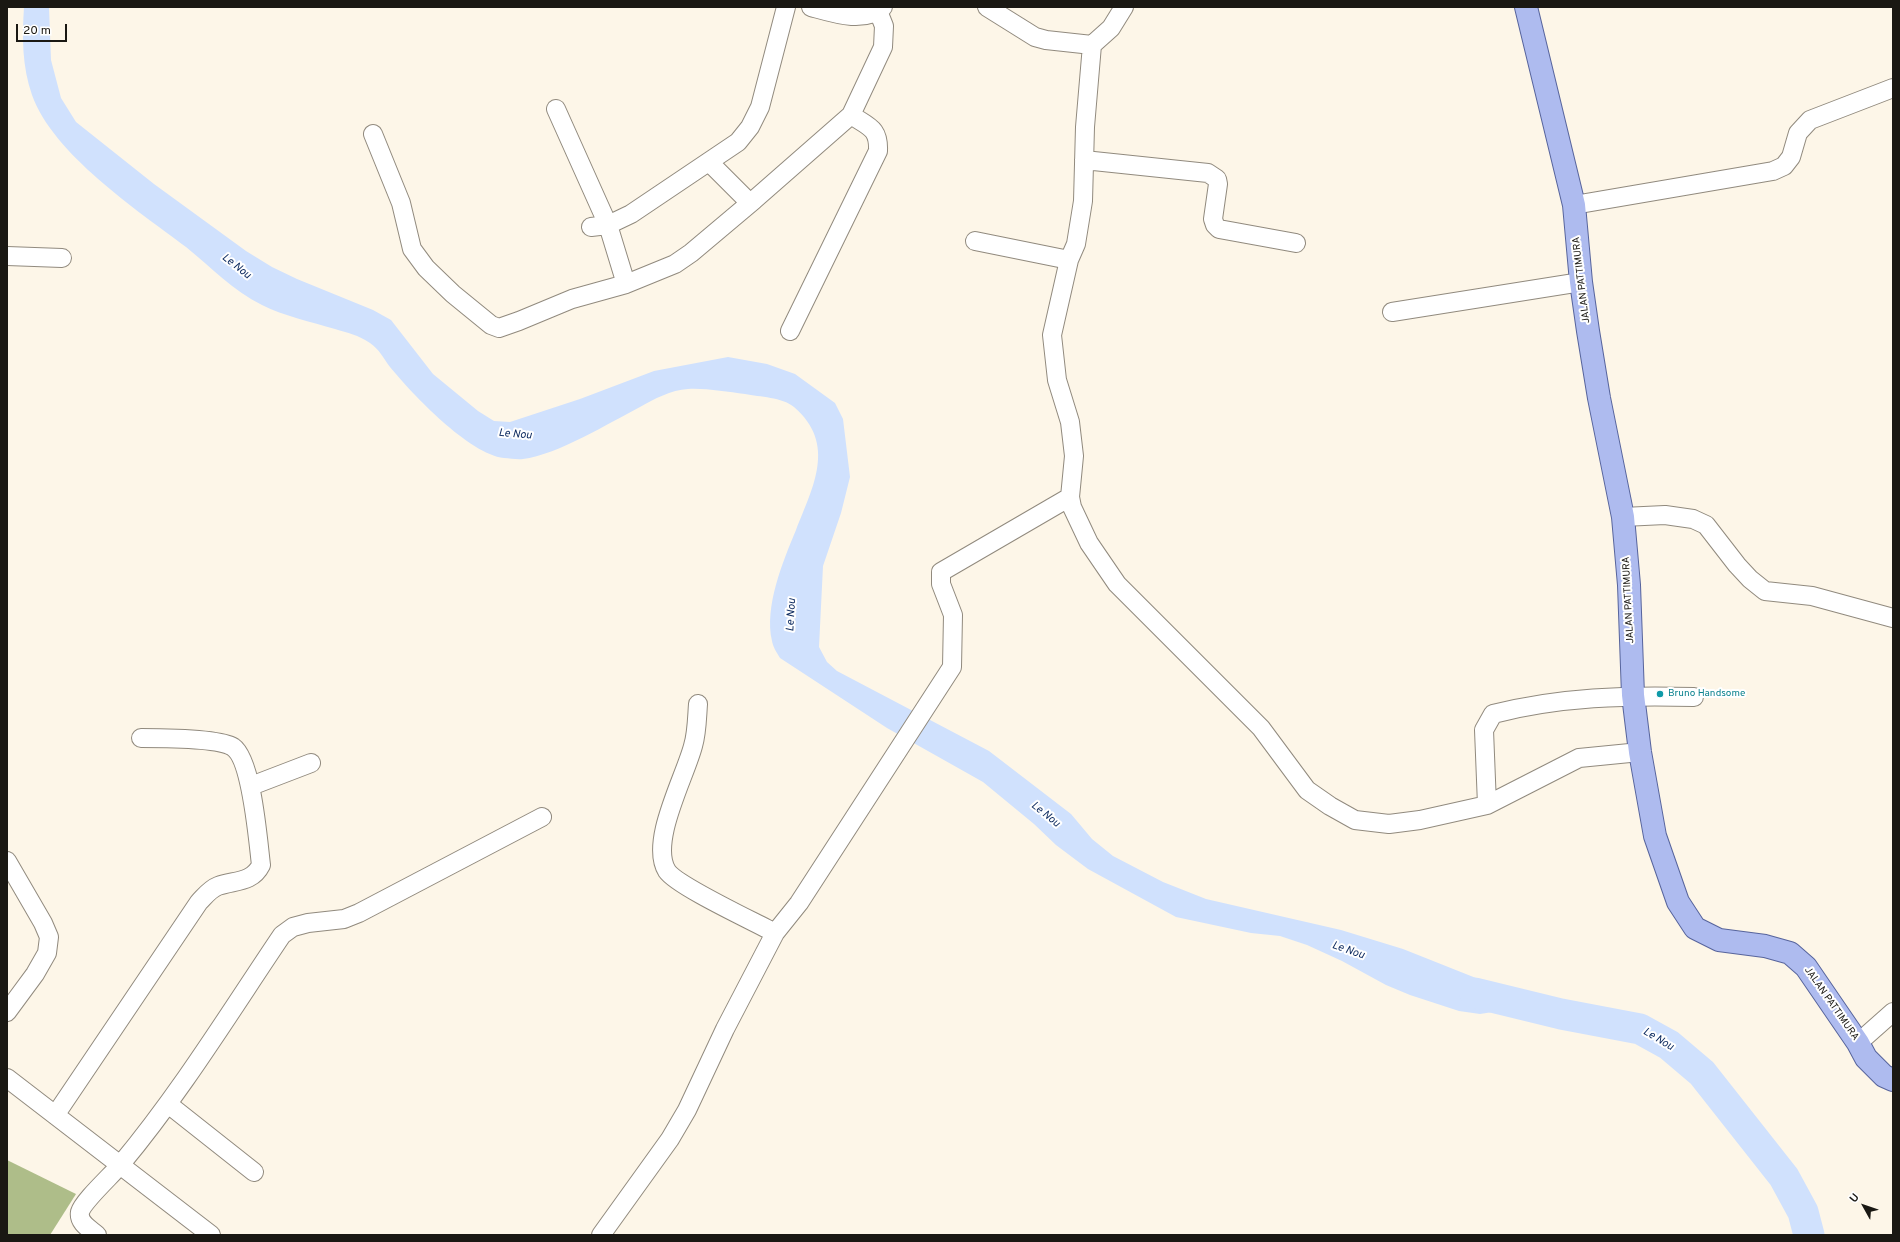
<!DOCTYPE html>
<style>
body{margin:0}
#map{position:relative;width:1900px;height:1242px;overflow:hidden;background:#fdf6e8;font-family:Overpass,sans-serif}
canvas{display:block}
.frame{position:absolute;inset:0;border:8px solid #1a1813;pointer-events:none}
.north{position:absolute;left:1844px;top:1186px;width:40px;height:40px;-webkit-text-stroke:3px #fff;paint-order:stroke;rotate:310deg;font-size:11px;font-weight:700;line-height:16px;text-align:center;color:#1a1813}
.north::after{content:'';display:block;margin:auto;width:14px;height:18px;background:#1a1813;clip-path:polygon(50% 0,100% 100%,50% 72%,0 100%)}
.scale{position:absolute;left:16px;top:24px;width:51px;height:18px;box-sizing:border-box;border:2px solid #1a1813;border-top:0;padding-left:5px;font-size:12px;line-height:14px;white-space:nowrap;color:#1a1813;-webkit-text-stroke:3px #fff;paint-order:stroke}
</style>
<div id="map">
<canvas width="1900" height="1242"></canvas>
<div class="frame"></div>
<div class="north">U</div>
<div class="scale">20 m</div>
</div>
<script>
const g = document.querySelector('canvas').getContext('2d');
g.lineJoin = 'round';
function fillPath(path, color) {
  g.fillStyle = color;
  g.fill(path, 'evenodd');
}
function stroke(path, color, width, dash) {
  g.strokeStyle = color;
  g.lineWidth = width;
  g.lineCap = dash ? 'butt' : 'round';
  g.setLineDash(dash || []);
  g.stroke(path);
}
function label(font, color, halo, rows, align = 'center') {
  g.font = font + ' Overpass,sans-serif';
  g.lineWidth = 4;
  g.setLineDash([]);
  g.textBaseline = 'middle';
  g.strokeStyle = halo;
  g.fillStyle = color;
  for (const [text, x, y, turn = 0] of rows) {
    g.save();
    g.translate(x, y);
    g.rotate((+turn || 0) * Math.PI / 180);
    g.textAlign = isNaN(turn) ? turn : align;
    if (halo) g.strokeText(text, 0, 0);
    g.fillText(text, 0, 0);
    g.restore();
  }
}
fillPath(new Path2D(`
 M7,1160L76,1194L50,1235H7Z`), '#aebd89');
fillPath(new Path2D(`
 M24,7H49L51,60L61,98L76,122L154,184L246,251L272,267L297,279L373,310L391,320L433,374L478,411L494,421L510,422L580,399L654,371L728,357L767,364L795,374L835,403L843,419L850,477L841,513L823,566L819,647L827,662L837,671L989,751L1071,814L1092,839L1113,856L1163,882L1206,899L1341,930L1403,949L1491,984L1508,994L1516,1003L1499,1011L1480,1014L1459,1011L1410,995L1386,985L1342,961L1307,945L1280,936L1251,933L1176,917L1088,869L1056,845L1034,824L983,782L887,728L780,658C777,653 773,647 772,641C764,607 783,561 796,530C813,487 837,444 794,407C782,397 760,397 745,394C727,392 706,388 688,389C671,390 654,399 640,407C609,423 557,455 523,459C517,460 510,458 504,458C469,454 413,395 390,367C384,359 379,349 370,343C358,335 348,333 335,329C311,322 284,316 262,305C233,291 211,267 186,247C137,210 53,154 32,95C22,66 22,38 24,7Z`), '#d0e1fd');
stroke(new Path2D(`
 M1475,993L1561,1014L1640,1029L1669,1045L1702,1073L1784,1177L1803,1212L1809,1235`), '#d0e1fd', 31);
const minor = new Path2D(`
 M811,7C833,13 864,24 883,7
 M987,7L1035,37L1046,40L1092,45
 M1124,7L1111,28L1092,45L1085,127L1083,201L1076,244L1069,260L1052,335L1057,380L1070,422L1074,456L1070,497L1072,507L1089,543L1117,584L1261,728L1307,790L1330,806L1355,820L1389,824L1420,820L1487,805L1579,758L1640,752
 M556,109L608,225L626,284
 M373,134L401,203L412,249L426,268L453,294L491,325L499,328L519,321L572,299L626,284L675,264L691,253L754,200
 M1084,160L1208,173L1217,179L1218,184L1213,219L1215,225L1219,229L1296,243
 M709,162L747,200H754L851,115
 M1574,205L1773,171L1784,166L1791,157L1798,133L1810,120L1893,88
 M591,227L608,225L631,214L738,142L750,127L760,107L786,7
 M975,241L1069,260
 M7,256L62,258
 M1392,312L1581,282
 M790,331L878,151C879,128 869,127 851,115L883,47L884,26L878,11
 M1623,517L1665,515L1693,519L1706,525L1737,565L1750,579L1765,591L1812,596L1893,618
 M698,704C697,717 697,733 693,746C685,777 649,842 667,871C677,886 755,922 775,933
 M251,786L311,763
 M1487,805L1484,730L1493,714C1559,697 1627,695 1694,697
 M7,861L43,923L49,937L47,953L35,974L7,1012
 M1858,1043L1893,1012
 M7,1078L211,1235
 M168,1104L254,1172
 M56,1114L199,902C205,896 210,889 218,886C235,880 252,883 261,865C258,841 252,760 233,747C219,738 159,738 141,738
 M97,1235C90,1229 78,1223 80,1212C83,1201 113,1174 121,1164C181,1092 230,1012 282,935L293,927L308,923L344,919L359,913L542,817
 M601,1235L670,1139L687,1110L725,1029L775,933L799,903L952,667L953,615L941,584V572L1070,497`);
const major = new Path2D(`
 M1526,7L1574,205L1581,282L1588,331L1599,398L1623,517L1629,585L1633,695L1640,752L1655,836L1678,902L1695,928L1719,940L1765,946L1790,953L1806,967L1858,1043L1866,1058L1884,1076L1893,1080`);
stroke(minor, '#918a7e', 20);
stroke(major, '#57649c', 24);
stroke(minor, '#fff', 18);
stroke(major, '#aebbef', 22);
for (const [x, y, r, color] of [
 [1660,694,4,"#0f9aa8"]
]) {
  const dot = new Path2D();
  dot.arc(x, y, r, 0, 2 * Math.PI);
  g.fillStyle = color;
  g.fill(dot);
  stroke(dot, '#fff', 1.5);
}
label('10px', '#1a1813', '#fff', [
 ["JALAN PATTIMURA",1582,280,-97],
 ["JALAN PATTIMURA",1629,600,-93],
 ["JALAN PATTIMURA",1831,1004,55]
]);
label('10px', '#0d838f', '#fff', [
 ["Bruno Handsome",1668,694]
], 'left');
label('italic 11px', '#08265c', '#fff', [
 ["Le Nou",236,267,38],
 ["Le Nou",515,435,5],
 ["Le Nou",792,615,-87],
 ["Le Nou",1045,815,39],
 ["Le Nou",1348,951,19],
 ["Le Nou",1658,1040,31]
]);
</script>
